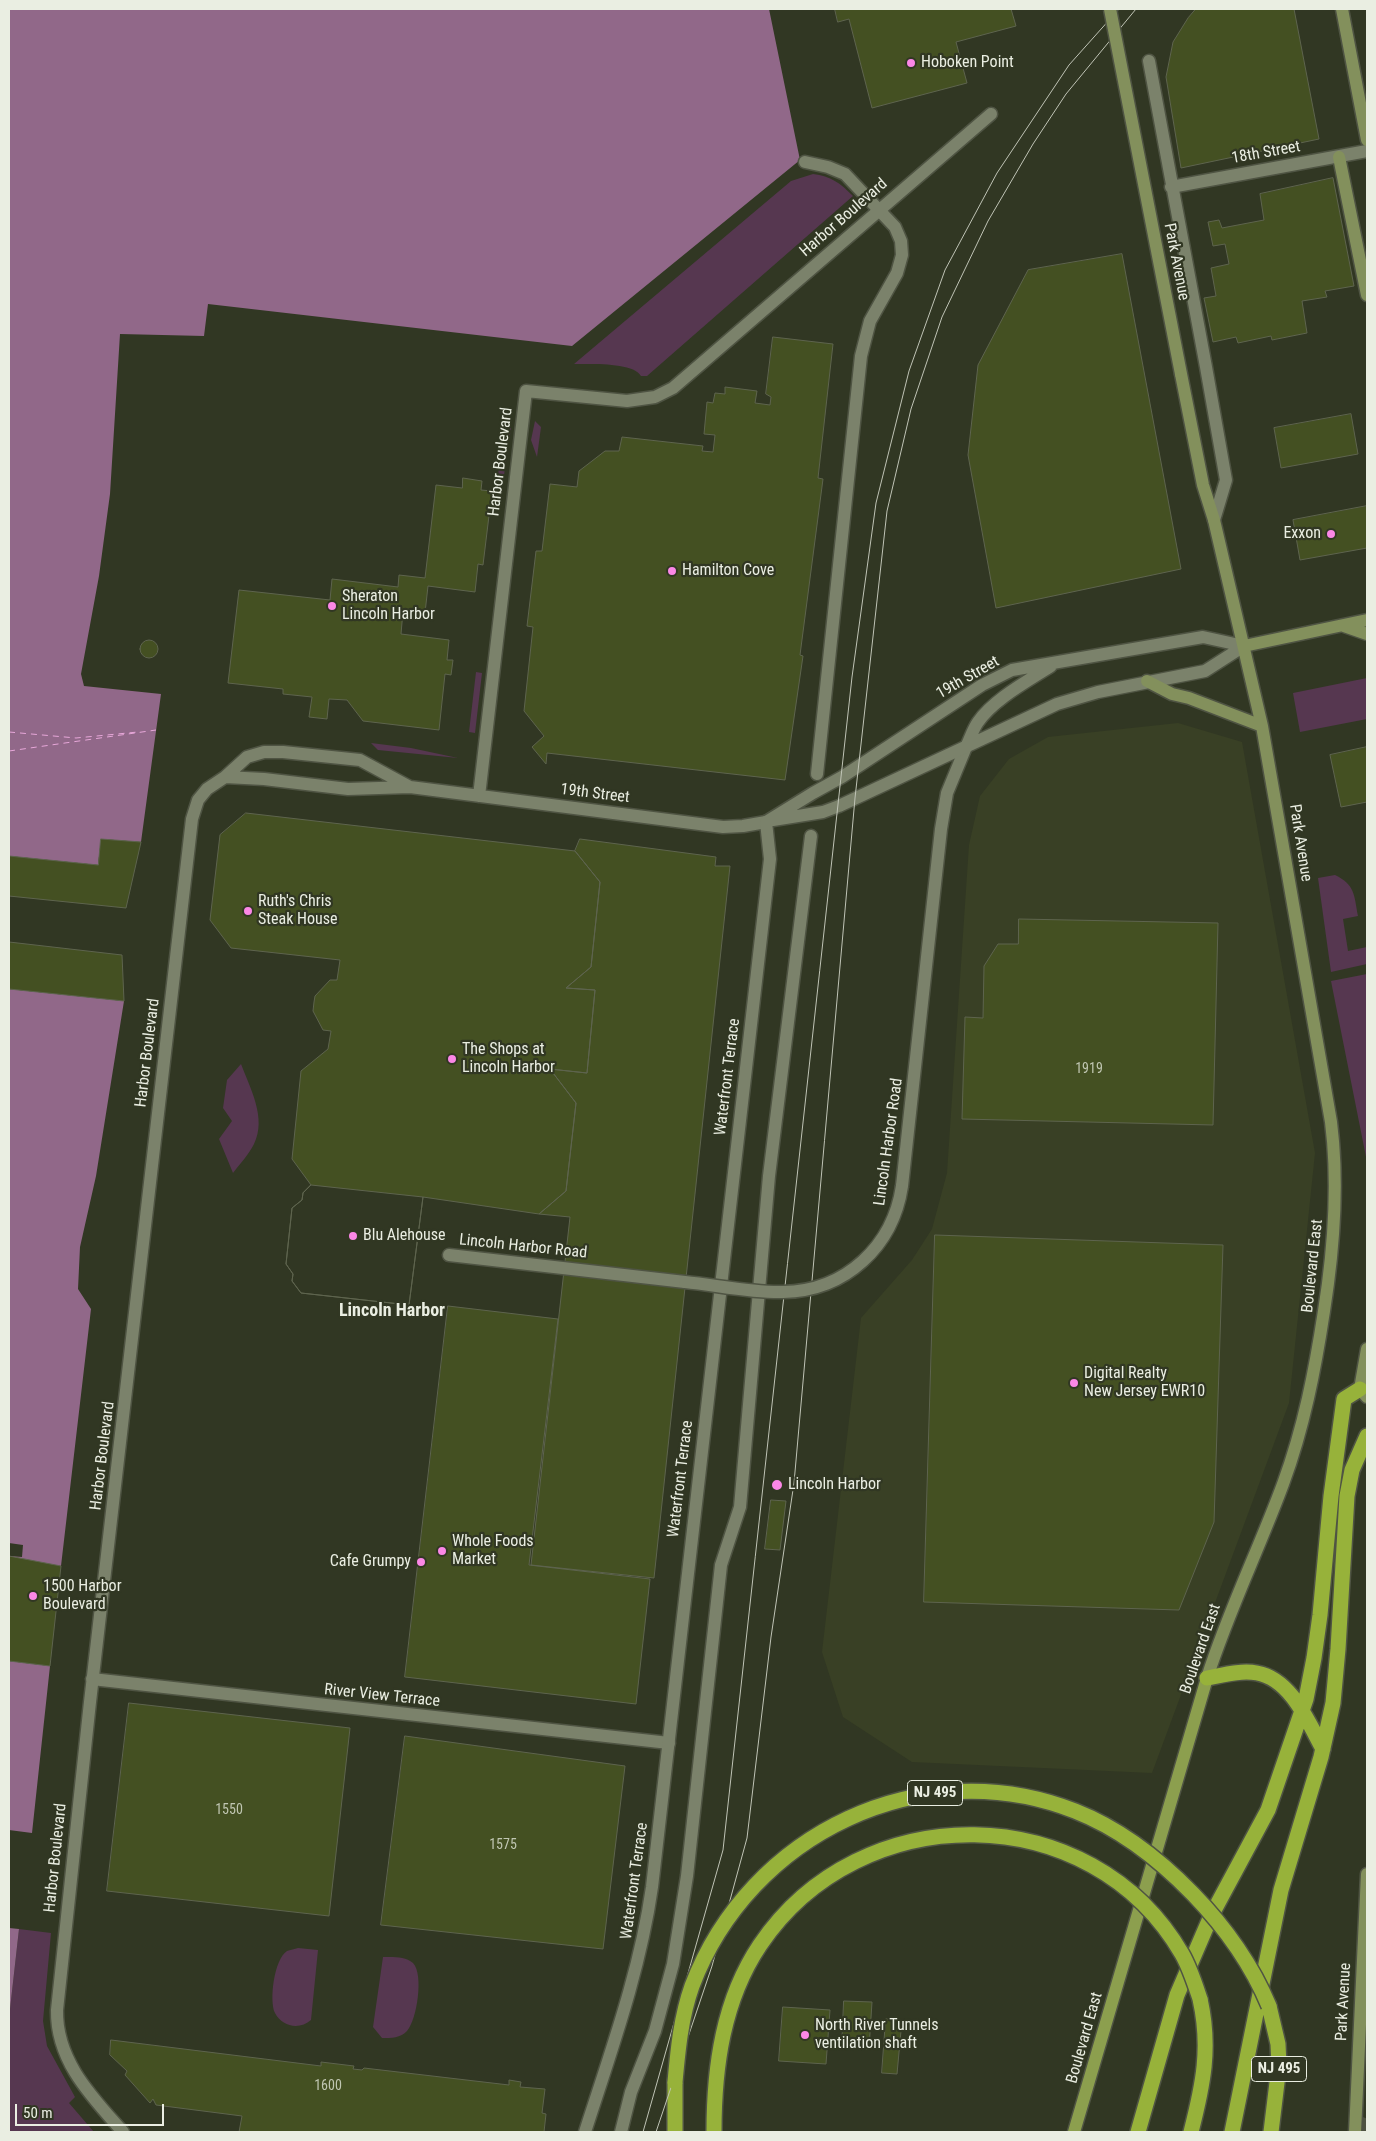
<!DOCTYPE html>
<style>
body{margin:0}
#map{position:relative;width:1376px;height:2141px;overflow:hidden;background:#313723;font-family:"Roboto Condensed",sans-serif}
canvas{display:block}
.frame{position:absolute;inset:0;border:10px solid #eaeee2;pointer-events:none}
.scale{position:absolute;left:15px;top:2104px;width:149px;height:22px;box-sizing:border-box;border:2px solid #eaeee2;border-top:0;padding-left:6px;font-size:15px;line-height:18px;white-space:nowrap;color:#eaeee2;-webkit-text-stroke:4px #313723;paint-order:stroke}
</style>
<div id="map">
<canvas width="1376" height="2141"></canvas>
<div class="frame"></div>
<div class="scale">50 m</div>
</div>
<script>
const g = document.querySelector('canvas').getContext('2d');
g.lineJoin = 'round';
function fillPath(path, color) {
  g.fillStyle = color;
  g.fill(path, 'evenodd');
}
function stroke(path, color, width, dash) {
  g.strokeStyle = color;
  g.lineWidth = width;
  g.lineCap = dash ? 'butt' : 'round';
  g.setLineDash(dash || []);
  g.stroke(path);
}
function label(font, color, halo, rows, align = 'center') {
  g.font = font + ' "Roboto Condensed",sans-serif';
  g.lineWidth = 4.5;
  g.setLineDash([]);
  g.textBaseline = 'middle';
  g.strokeStyle = halo;
  g.fillStyle = color;
  for (const [text, x, y, turn = 0] of rows) {
    g.save();
    g.translate(x, y);
    g.rotate((+turn || 0) * Math.PI / 180);
    g.textAlign = isNaN(turn) ? turn : align;
    if (halo) g.strokeText(text, 0, 0);
    g.fillText(text, 0, 0);
    g.restore();
  }
}
fillPath(new Path2D(`
 M1178,723L1242,742L1315,1153L1289,1403L1152,1773L912,1762L843,1717L822,1652L861,1318L912,1260L932,1229L947,1173L969,845L980,796L1009,759L1048,737Z`), '#394025');
fillPath(new Path2D(`
 M813,174C831,176 840,183 853,196L647,376H641C634,362 589,364 574,364L791,181Z
 M535,421L541,427L537,457L531,440Z
 M504,427L511,428L504,475H498Z
 M476,672L482,673L475,733L469,732Z
 M1367,678V719L1300,732L1293,693Z
 M371,743L411,748L458,758L378,750Z
 M1335,875C1355,885 1354,894 1358,916L1343,919L1348,951L1367,947V964L1331,972L1318,878Z
 M1367,974V1162L1331,981Z
 M241,1064C250,1088 267,1118 254,1144C249,1154 240,1164 233,1173L219,1139L232,1121L223,1108L227,1080Z
 M19,1929L51,1933L43,2021L47,2046L75,2097L69,2103L94,2132H9V2018Z
 M298,1948L318,1950L311,2020C300,2030 282,2027 275,2013C269,2001 274,1959 287,1951C290,1950 295,1949 298,1948Z
 M383,1957C393,1957 405,1956 413,1963C424,1974 417,2020 407,2031C401,2038 391,2038 382,2038L373,2027Z`), '#563750');
fillPath(new Path2D(`
 M9,9H769L800,160L572,346L208,304L204,336L120,334L110,494L99,576L81,674L84,686L161,694L141,842L101,839L98,865L9,856Z
 M9,989L124,1001L96,1176L80,1247L78,1289L91,1309L61,1566L9,1560Z
 M9,1661L50,1666L32,1833L9,1830Z
 M9,1928L19,1929L9,2018Z`), '#916889');
fillPath(new Path2D(`
 M9,1543L23,1545L22,1557L9,1556Z`), '#313723');
stroke(new Path2D(`
 M9,732L76,738L138,732
 M9,751L156,730`), '#e7a7d9', 1, [6, 5]);
const building = new Path2D(`
 M835,9H1011L1016,26L956,42L967,83L872,108L849,19L838,22Z
 M1196,9H1294L1319,139L1181,168L1166,77L1173,42L1188,18Z
 M1333,178L1354,286L1325,291L1327,297L1302,301L1307,333L1272,340L1271,336L1238,343L1236,337L1213,342L1204,298L1216,296L1211,268L1229,264L1225,244L1213,246L1208,222L1219,220L1222,228L1264,220L1260,194Z
 M1122,254L1181,569L996,608L968,455L978,365L1028,270Z
 M773,337L833,344L818,478L823,479L800,655L803,656L785,780L547,753L546,764L532,747L544,736L524,711L533,627L527,626L536,551H542L550,484L577,487L579,471L605,451H619L622,437L703,446L702,451L713,452L715,435L704,434L707,402L713,403L715,393L725,394V387L757,391L755,403L770,405L771,397L766,394Z
 M1351,414L1358,454L1281,468L1274,428Z
 M463,478L482,481L481,490L492,491L483,565L478,564L475,592L428,586L425,613L403,611L401,634L449,640L447,660H453L451,675L445,674L439,730L363,721L347,700L329,699L327,719L309,717L312,697L283,694V689L228,683L239,590L330,600L332,579L398,587L399,575L425,578L436,485L462,488Z
 M1367,506V548L1300,560L1293,520Z
 M140 649a9 9 0 1 1 18 0a9 9 0 1 1-18 0Z
 M1367,747V802L1341,807L1330,755Z
 M246,813L575,851L600,882L591,967L566,988L595,990L587,1073L550,1069L576,1103L566,1191L539,1214L423,1197L409,1305L301,1293L292,1281L293,1274L286,1264L292,1208L302,1200L303,1193L311,1185L292,1159L301,1071L328,1049L331,1031L323,1030L313,1011L314,1002L315,996L330,980H337L340,960L231,948L210,920L220,835Z
 M101,839L141,842L126,908L9,896V856L98,865Z
 M580,839L716,857L715,866H730L654,1578L531,1565L570,1217L539,1214L566,1191L576,1103L550,1069L587,1073L595,990L566,988L591,967L600,882L575,851Z
 M1019,919L1218,923L1213,1125L962,1119L965,1017L983,1018L984,966L998,944H1018Z
 M9,942L122,955L124,1001L9,989Z
 M311,1185L423,1197L409,1305L301,1293L292,1281L293,1274L286,1264L292,1208L302,1200L303,1193Z
 M935,1235L1223,1245L1214,1522L1179,1610L924,1602Z
 M448,1306L558,1319L529,1565L650,1579L636,1704L405,1677Z
 M771,1500L786,1501L780,1550L765,1549Z
 M9,1556L61,1566L50,1666L9,1661Z
 M129,1703L350,1728L329,1916L107,1891Z
 M405,1736L625,1766L603,1949L381,1925Z
 M844,2001L872,2002L869,2049L842,2048Z
 M783,2007L830,2010L826,2064L779,2061Z
 M886,2019L902,2020L897,2074L882,2073Z
 M111,2040L321,2066V2062L354,2066L353,2069L362,2070L364,2068L509,2085V2080L521,2082L520,2087L545,2089L542,2113L546,2114L544,2132H239L242,2116L156,2105L153,2099L150,2103L125,2075L127,2071L110,2055Z`);
fillPath(building, '#445022');
stroke(building, '#5e644e', 1);
stroke(new Path2D(`
 M1360,2132L1367,2115`), '#4d5240', 15, [15, 8]);
const pedestrian = new Path2D(`
 M805,162L828,167L845,174L895,227L901,241L902,255L897,273L870,321L861,356L817,774
 M621,2132L631,2092L655,2031L673,1964L687,1876L721,1565L740,1507L769,1176L811,836`);
const minor = new Path2D(`
 M1149,61L1206,367L1226,480L1214,520
 M1171,187L1367,151
 M225,777L264,779L348,789L410,787L723,827L743,826L766,822
 M479,796L526,391L627,401L655,397L673,388L991,114
 M902,1186L941,829L947,793L966,747
 M449,1255L685,1282
 M92,1679L669,1743
 M123,2132C92,2097 56,2061 57,2010L90,1702L192,819L198,800L207,789L225,777L247,757L264,752H283L360,760L410,787`);
const tertiary = new Path2D(`
 M966,747C970,739 973,729 978,722C994,699 1028,681 1051,666
 M773,820L823,812L839,806L1057,704L1098,692L1205,671L1244,646
 M766,822L813,793L842,777L982,685L1012,670L1203,637L1244,646
 M585,2132C611,2051 640,1971 652,1887L770,859L766,822`);
const secondary = new Path2D(`
 M1342,9L1367,140
 M1339,157L1367,295
 M1181,374L1203,485L1214,520L1262,726L1331,1122C1339,1185 1334,1248 1324,1311C1315,1370 1304,1427 1283,1484C1259,1549 1228,1612 1207,1678
 M1344,626L1367,634
 M1244,646L1367,620
 M1147,681L1172,694L1189,698L1262,726
 M1367,1349L1360,1389L1367,1397
 M1355,2132L1367,1874`);
const primary = new Path2D(`
 M1074,2132L1207,1678`);
const motorway = new Path2D(`
 M1207,1678C1223,1675 1241,1670 1257,1673C1291,1679 1308,1722 1323,1749
 M1269,2006L1278,2044L1279,2066L1271,2132
 M675,2132V2082
 M1138,2132L1177,1995L1211,1916L1268,1810L1306,1699L1314,1658L1320,1615L1331,1496L1344,1399L1360,1389
 M1191,2132C1203,2085 1211,2048 1200,1999
 M1232,2132L1281,1890L1321,1757L1333,1703L1338,1649L1347,1496L1352,1470L1367,1436`);
stroke(pedestrian, '#4f5443', 15);
stroke(minor, '#4f5443', 15);
stroke(tertiary, '#4f5443', 15);
stroke(secondary, '#4f5443', 15);
stroke(primary, '#4f5443', 15);
stroke(motorway, '#4f5443', 18);
stroke(pedestrian, '#7b826b', 12);
stroke(minor, '#7b826b', 12);
stroke(tertiary, '#7b826b', 12);
stroke(secondary, '#83905c', 12);
stroke(primary, '#8c9f4e', 12);
stroke(motorway, '#97b23a', 15);
stroke(new Path2D(`
 M643,2132L723,1850L852,677L876,503L909,371L945,270L997,173L1069,65L1119,9
 M656,2132L712,1966L747,1838L771,1637L794,1483L855,798L887,511L911,409L942,317L988,221L1033,144L1066,94L1136,9`), '#c0c4b6', 1);
const minorBridge = new Path2D(`
 M685,1282C716,1285 752,1293 783,1292C846,1291 893,1246 902,1186`);
const secondaryBridge = new Path2D(`
 M1110,9L1181,374`);
const motorwayBridge = new Path2D(`
 M675,2082C678,2049 681,2017 692,1986C750,1833 922,1751 1075,1811C1121,1829 1159,1859 1193,1894C1225,1927 1251,1963 1269,2006
 M714,2132C714,2067 723,2000 760,1945C860,1796 1091,1797 1182,1954C1190,1968 1195,1984 1200,1999`);
stroke(minorBridge, '#4f5443', 15, []);
stroke(secondaryBridge, '#4f5443', 15, []);
stroke(motorwayBridge, '#4f5443', 18, []);
stroke(minorBridge, '#7b826b', 12);
stroke(secondaryBridge, '#83905c', 12);
stroke(motorwayBridge, '#97b23a', 15);
for (const [x, y, r, color] of [
 [911,63,5,"#fb87e6"],
 [1331,534,5,"#fb87e6"],
 [672,571,5,"#fb87e6"],
 [332,606,5,"#fb87e6"],
 [248,911,5,"#fb87e6"],
 [452,1059,5,"#fb87e6"],
 [353,1236,5,"#fb87e6"],
 [1074,1383,5,"#fb87e6"],
 [777,1485,6,"#fb87e6"],
 [442,1551,5,"#fb87e6"],
 [421,1562,5,"#fb87e6"],
 [33,1596,5,"#fb87e6"],
 [805,2035,5,"#fb87e6"]
]) {
  const dot = new Path2D();
  dot.arc(x, y, r, 0, 2 * Math.PI);
  g.fillStyle = color;
  g.fill(dot);
  stroke(dot, '#313723', 2);
}
label('14px', '#c0c6b2', null, [
 ["1919",1089,1069],
 ["1550",229,1810],
 ["1575",503,1845],
 ["1600",328,2086]
]);
for (const [x, y, w] of [
 [935,1793,55],
 [1279,2069,55]
]) {
  const box = new Path2D();
  box.roundRect(x - w / 2, y - 12.5, w, 25, 4);
  g.fillStyle = '#313723';
  g.fill(box);
  stroke(box, '#eaeee2', 1);
}
label('bold 15px', '#eaeee2', null, [
 ["NJ 495",935,1793],
 ["NJ 495",1279,2069]
]);
label('16px', '#eaeee2', '#313723', [
 ["Hoboken Point",921,63],
 ["Exxon",1321,534,"right"],
 ["Hamilton Cove",682,571],
 ["Sheraton",342,597],
 ["Lincoln Harbor",342,615],
 ["Ruth's Chris",258,902],
 ["Steak House",258,920],
 ["The Shops at",462,1050],
 ["Lincoln Harbor",462,1068],
 ["Blu Alehouse",363,1236],
 ["Digital Realty",1084,1374],
 ["New Jersey EWR10",1084,1392],
 ["Lincoln Harbor",788,1485],
 ["Whole Foods",452,1542],
 ["Market",452,1560],
 ["Cafe Grumpy",411,1562,"right"],
 ["1500 Harbor",43,1587],
 ["Boulevard",43,1605],
 ["North River Tunnels",815,2026],
 ["ventilation shaft",815,2044]
], 'left');
label('16px', '#eaeee2', '#313723', [
 ["18th Street",1266,153,-10],
 ["Harbor Boulevard",844,218,-41],
 ["Park Avenue",1176,262,79],
 ["Harbor Boulevard",501,462,-83],
 ["19th Street",968,678,-30],
 ["19th Street",595,794,7],
 ["Park Avenue",1300,843,81],
 ["Harbor Boulevard",148,1053,-83],
 ["Waterfront Terrace",728,1077,-83],
 ["Lincoln Harbor Road",889,1142,-82],
 ["Lincoln Harbor Road",523,1247,6],
 ["Boulevard East",1313,1266,-84],
 ["Harbor Boulevard",103,1456,-83],
 ["Waterfront Terrace",681,1479,-83],
 ["Boulevard East",1201,1649,-71],
 ["River View Terrace",382,1696,6],
 ["Harbor Boulevard",56,1858,-84],
 ["Waterfront Terrace",635,1881,-82],
 ["Park Avenue",1344,2002,-87],
 ["Boulevard East",1085,2038,-74]
]);
label('bold 18px', '#eaeee2', '#313723', [
 ["Lincoln Harbor",392,1311]
]);
</script>
